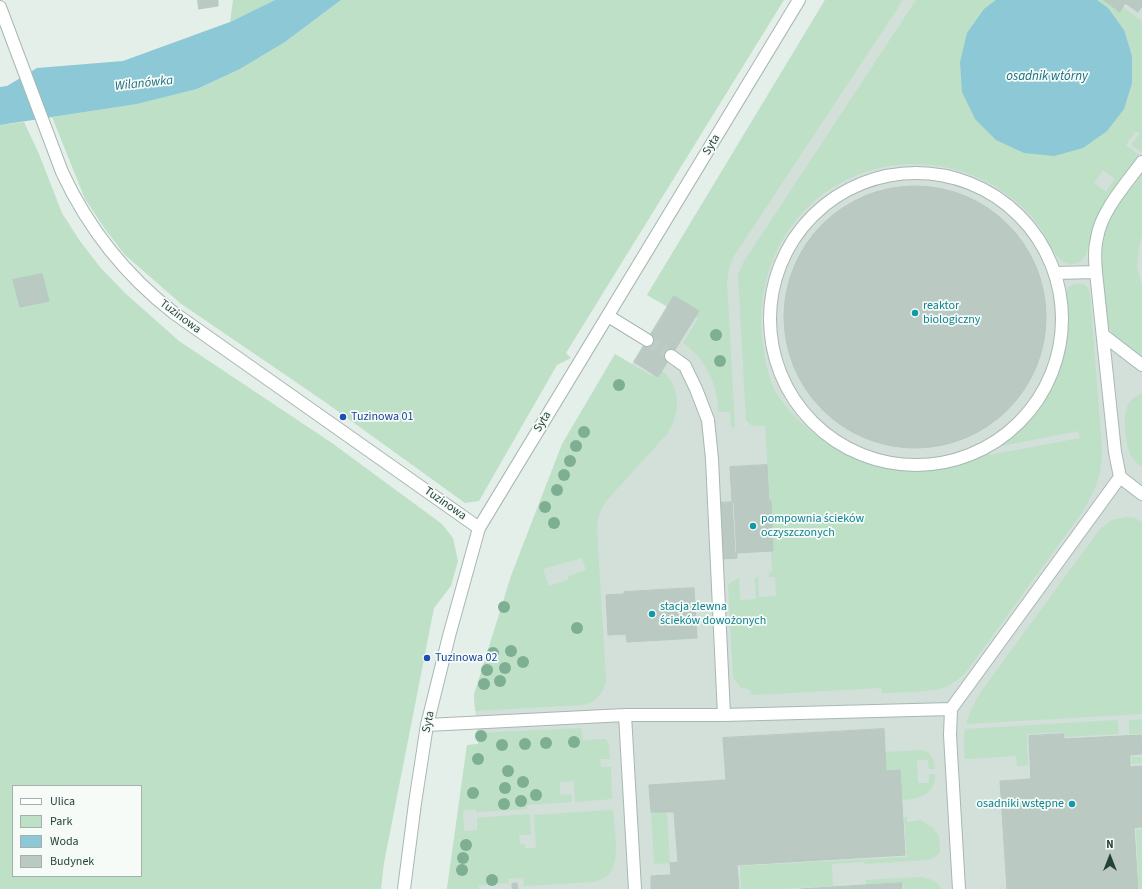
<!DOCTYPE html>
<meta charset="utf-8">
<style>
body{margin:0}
#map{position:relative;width:1142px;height:889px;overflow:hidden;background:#e5efea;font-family:"Source Sans 3",sans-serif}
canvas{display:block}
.legend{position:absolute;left:12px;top:785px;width:130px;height:92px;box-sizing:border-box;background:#f6fbf8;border:1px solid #a2b1ac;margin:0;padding:5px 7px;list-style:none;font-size:12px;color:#23423a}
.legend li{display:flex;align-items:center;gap:8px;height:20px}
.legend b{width:20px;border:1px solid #a2b1ac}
.north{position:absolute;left:1090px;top:837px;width:40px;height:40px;-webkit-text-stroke:3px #f6fbf8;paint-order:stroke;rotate:0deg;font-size:11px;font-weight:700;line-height:16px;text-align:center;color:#23423a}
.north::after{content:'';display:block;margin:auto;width:14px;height:18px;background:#23423a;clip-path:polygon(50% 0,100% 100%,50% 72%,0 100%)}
</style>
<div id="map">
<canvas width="1142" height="889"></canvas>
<ul class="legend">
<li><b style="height:5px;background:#fff"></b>Ulica</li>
<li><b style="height:11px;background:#bde0c7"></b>Park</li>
<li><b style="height:11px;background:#8cc8d5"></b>Woda</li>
<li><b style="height:11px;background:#bacac3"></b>Budynek</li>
</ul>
<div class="north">N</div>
</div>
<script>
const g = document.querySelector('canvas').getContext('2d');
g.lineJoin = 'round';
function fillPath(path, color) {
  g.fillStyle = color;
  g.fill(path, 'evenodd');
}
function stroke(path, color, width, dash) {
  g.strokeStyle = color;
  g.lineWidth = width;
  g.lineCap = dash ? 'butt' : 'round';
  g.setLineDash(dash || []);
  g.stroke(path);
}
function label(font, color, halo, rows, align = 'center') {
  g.font = font + ' "Source Sans 3",sans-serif';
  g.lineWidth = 3.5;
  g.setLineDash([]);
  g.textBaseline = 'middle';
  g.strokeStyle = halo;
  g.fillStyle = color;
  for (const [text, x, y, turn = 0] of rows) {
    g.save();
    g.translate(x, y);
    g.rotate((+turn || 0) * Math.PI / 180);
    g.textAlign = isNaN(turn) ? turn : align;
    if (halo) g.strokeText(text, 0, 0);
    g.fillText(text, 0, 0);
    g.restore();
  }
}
fillPath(new Path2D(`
 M825,0H1142V889H447L467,745L478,744L474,695L511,576L562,445L615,354L632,364L668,307L647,295Z`), '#d3dfd9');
fillPath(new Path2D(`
 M233,0H275L230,22Z
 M341,0H784L566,353L571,358L557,365L479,501L465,503L325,402L180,303L124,254L105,229L85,199L52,117L137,104L197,89L240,69L285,42Z
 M825,0H903L734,256L729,268L727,281L735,427H731L730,412H719C717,406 718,399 716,393C712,373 700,355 683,343L698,319L694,316L668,307L647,295Z
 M916,0H1104L1120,12L1123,7L1142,21V152L1131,145L1140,133L1136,131L1126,145L1139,155C1124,176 1104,197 1095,222C1091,233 1089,258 1079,262C1072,266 1064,264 1059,258C1052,251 1048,240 1043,232C1034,218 1022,205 1009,196C958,157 887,153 833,187C779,221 754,284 763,346C765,360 768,375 774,389C782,404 796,418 809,430C862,475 926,482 988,452L990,455L1080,438L1078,431L1002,446L1001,445C1037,416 1064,380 1068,332C1068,324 1069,316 1068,308C1068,302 1065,295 1067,290C1070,283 1080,282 1086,286C1088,288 1089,292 1090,294L1102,449C1102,476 1096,488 1083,511L966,672C960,678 953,684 945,687C929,693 900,692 882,693L881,688L755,695L750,694L751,691L744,687L742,689L734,679L733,675L728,586L731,582L739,578L740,600L756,599L755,578L758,577L759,597L776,596L775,577H769V572L772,571L771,551H773L765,426H752L746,420L738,275L743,263ZM1103,170L1115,179L1106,192L1094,183Z
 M24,122L39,154L62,213L80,241L100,267L125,293L179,341L332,443L442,524L453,538L458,561L451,586L434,608L384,863L381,889H0V125ZM13,786H141V876H13Z
 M1142,174V234L1139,249L1137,267L1142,286V358L1115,338L1108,326L1101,267L1102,248L1107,226L1118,205Z
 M615,354L652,376L657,367C681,382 682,412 667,434L607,500C600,509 598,516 597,528L606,681C603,694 596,702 583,705L475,711L474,695L511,576L562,444ZM582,558L586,570L568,576V580L549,586L543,569Z
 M1142,393V467C1138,464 1134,461 1131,456C1126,446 1122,415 1128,405C1131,399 1136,396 1142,393Z
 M1127,517L1135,518L1142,522V714L966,724L970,712L980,693L1100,529L1112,520Z
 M1142,719V739L1141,733L1129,734V722L1130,720Z
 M1117,720L1118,723L1119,734L1066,737L1065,732L1027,734L1028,765L1017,766L1016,756L965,759L964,744L965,729Z
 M581,728L583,740L606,739L609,745L610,759H600L601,767H611L612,799L575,802L574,781L560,782V795L571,794L572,802L527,805V809L476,812V809L463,810L464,831L477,830V818L527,814L530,815L531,835H519L520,844L525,845V848H536L534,815L611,810L613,811C614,828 621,861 609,874C605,878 600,880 595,882L524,886L523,878L508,879L509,883L479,885V889H447L467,745L478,744L477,733Z
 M922,750C932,753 934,759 935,769H929L928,760H917L918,783H929V774H935C936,794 919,799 902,800L900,770L886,771L885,752Z
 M1132,757H1142V763L1132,764Z
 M651,812H667L670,863L654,864Z
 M904,817H907V822L920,820L932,827L939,836L940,853L935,857L928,860L865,864L864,862L832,864L833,886L780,889H741L740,866L907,857Z
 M1142,829V889H1139L1136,830Z
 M920,877C930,878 937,881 942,889H904L903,882L866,884V880Z`), '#bde0c7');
fillPath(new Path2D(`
 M275,0H341L285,42L240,69L197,89L137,104L0,125V87L7,86L37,68L123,61L230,22Z
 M996,0H1097L1108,8L1124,30L1132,56V83L1124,109L1107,131L1083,148L1054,156L1024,153L996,140L975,119L962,92L960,62L967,33L984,9Z`), '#8cc8d5');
const building = new Path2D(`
 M198,0H218V6L199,9Z
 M1104,0H1142V6L1138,12L1125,3L1120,12Z
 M784 317a131 131 0 1 1 262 0a131 131 0 1 1-262 0Z
 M42,274L49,301L20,307L13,280Z
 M674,296L699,311L658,377L634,362Z
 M767,465L769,501H771L773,551L735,553L730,467Z
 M734,502L737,558L722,559L719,503Z
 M694,588L697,638L627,642L626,634L608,635L606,595L624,594V592Z
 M884,729L886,771L900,770L905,855L737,865L739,889H651V876L671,875L670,863L678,862L674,812H651L649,785L726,780L723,738Z
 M1064,734V739L1141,735L1142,754L1130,755V767L1142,766V827L1134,828L1138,889H1007L1000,781L1031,779L1029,736Z
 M517,883L518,889H512V884Z
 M902,883V889H801Z`);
fillPath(building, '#bacac3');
stroke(building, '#b7c9c2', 1);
stroke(new Path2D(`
 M647,340L671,356`), '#beccc7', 12, [12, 6]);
const minor = new Path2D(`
 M0,7L62,172C88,228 125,275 174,313L479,528
 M770 319a146 146 0 1 1 292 0a146 146 0 1 1-292 0Z
 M1055,273L1096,272
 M608,316L647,340
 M1103,335L1142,365
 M671,356L685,366L696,389L708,420L712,459L724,715
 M1120,477L1142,494
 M625,715L635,889
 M427,725L625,715H724L951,709
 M404,889L415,803L427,725L449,636L479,528L799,0
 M959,889L950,735L951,709L1120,477L1115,452L1096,272C1095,261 1094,250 1097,238C1101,211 1126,184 1142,162`);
stroke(minor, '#a7b8b2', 14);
stroke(minor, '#fff', 12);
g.fillStyle = '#7faf93';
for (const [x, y] of [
 [716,335],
 [720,361],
 [619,385],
 [584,432],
 [576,446],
 [570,461],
 [564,475],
 [557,490],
 [545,507],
 [554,523],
 [504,607],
 [577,628],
 [511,651],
 [493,653],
 [523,662],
 [505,668],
 [487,670],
 [500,681],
 [484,684],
 [481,736],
 [574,742],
 [546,743],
 [525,744],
 [502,745],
 [478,759],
 [508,771],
 [523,782],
 [505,788],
 [473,793],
 [536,795],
 [521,801],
 [504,804],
 [466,845],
 [463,858],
 [462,870],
 [492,880]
]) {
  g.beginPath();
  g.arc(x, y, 6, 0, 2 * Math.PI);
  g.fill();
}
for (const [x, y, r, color] of [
 [915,313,4,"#0f9aa8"],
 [343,417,4,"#1a4fb4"],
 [753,526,4,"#0f9aa8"],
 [652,614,4,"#0f9aa8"],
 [427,658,4,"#1a4fb4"],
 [1072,804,4,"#0f9aa8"]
]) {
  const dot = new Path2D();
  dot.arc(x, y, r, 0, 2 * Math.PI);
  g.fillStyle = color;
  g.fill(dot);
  stroke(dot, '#f6fbf8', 1.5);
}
label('12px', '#23423a', '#f6fbf8', [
 ["Syta",712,145,-59],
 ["Tuzinowa",180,317,37],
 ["Syta",543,422,-59],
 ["Tuzinowa",445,504,35],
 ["Syta",429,722,-78]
]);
label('12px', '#0d838f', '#f6fbf8', [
 ["reaktor",923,306],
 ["biologiczny",923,320],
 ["pompownia ścieków",761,519],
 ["oczyszczonych",761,533],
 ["stacja zlewna",660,607],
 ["ścieków dowożonych",660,621],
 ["osadniki wstępne",1064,804,"right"]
], 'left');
label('12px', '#164399', '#f6fbf8', [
 ["Tuzinowa 01",351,417],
 ["Tuzinowa 02",435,658]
], 'left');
label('italic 13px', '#1a6e81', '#f6fbf8', [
 ["osadnik wtórny",1047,77],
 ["Wilanówka",144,84,-6]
]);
</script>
